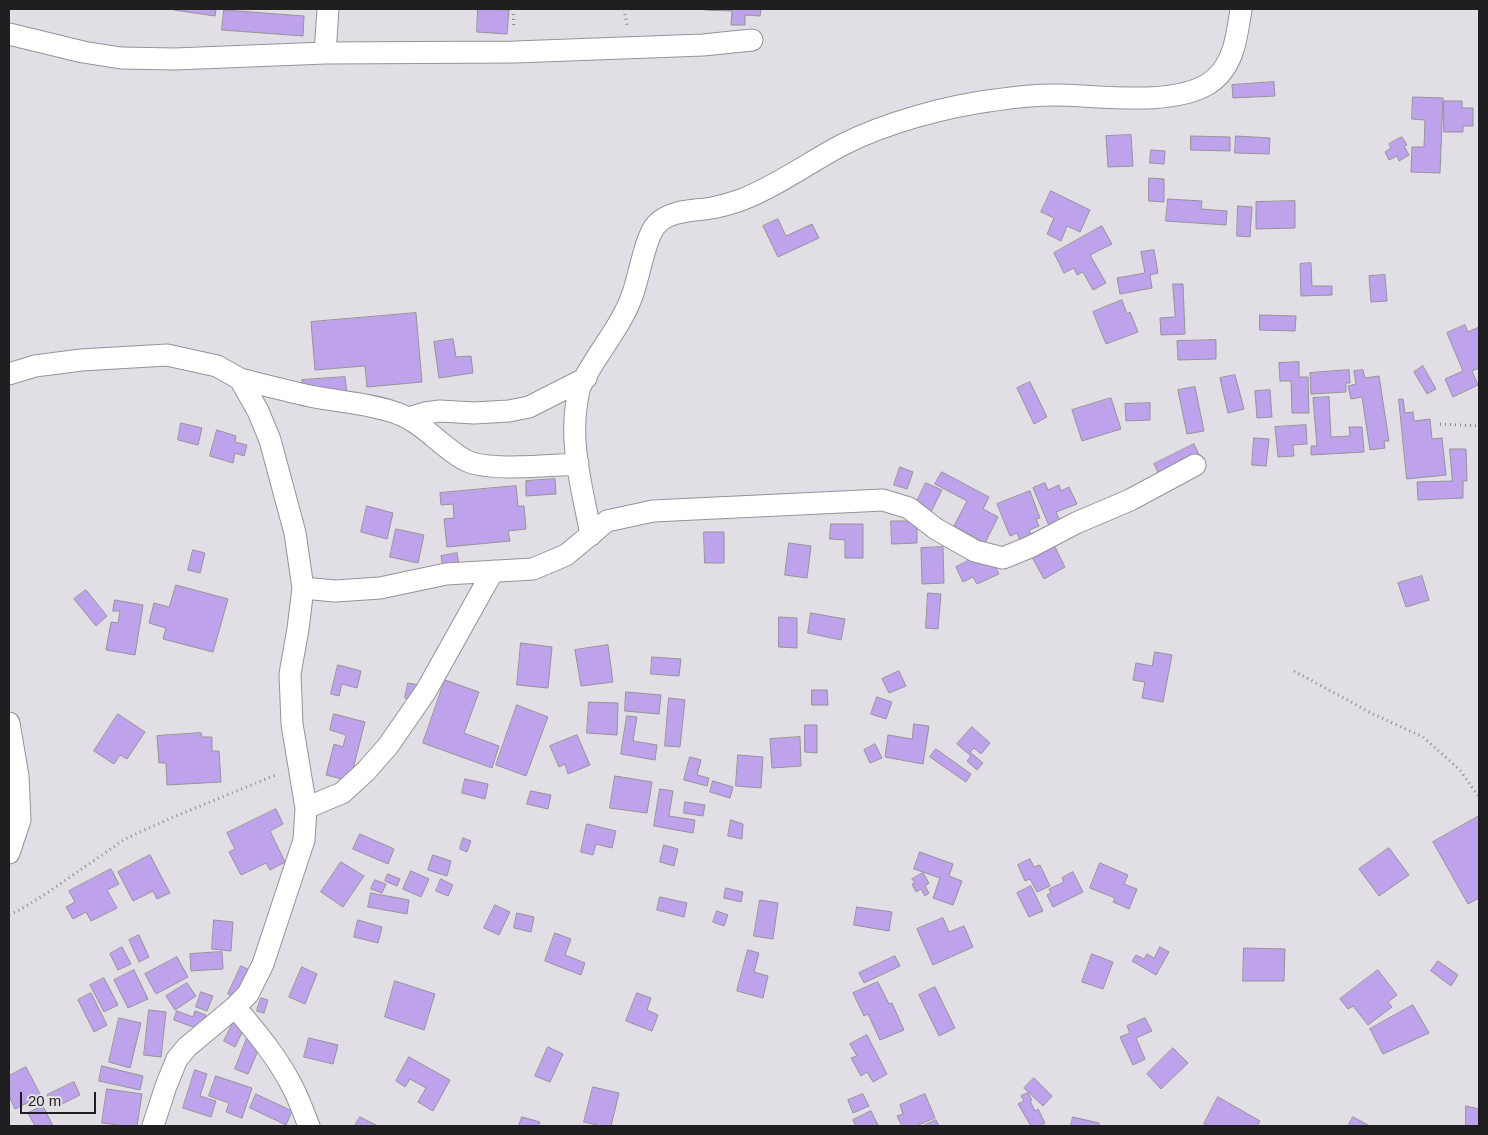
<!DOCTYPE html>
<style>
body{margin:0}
#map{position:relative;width:1488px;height:1135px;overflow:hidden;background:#e1dfe5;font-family:Helvetica,sans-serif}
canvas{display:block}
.frame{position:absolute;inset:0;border:10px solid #1f1e20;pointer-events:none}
.scale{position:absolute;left:20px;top:1092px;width:76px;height:22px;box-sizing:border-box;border:2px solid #1f1e20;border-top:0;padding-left:6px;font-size:15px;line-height:18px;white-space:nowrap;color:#1f1e20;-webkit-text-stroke:4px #e1dfe5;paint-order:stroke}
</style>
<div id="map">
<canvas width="1488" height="1135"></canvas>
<div class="frame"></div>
<div class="scale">20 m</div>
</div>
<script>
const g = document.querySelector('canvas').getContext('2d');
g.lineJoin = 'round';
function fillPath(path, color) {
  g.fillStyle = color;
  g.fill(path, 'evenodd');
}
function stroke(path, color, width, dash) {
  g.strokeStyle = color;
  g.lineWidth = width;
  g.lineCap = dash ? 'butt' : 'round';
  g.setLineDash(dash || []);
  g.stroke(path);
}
const building = new Path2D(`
 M174,9H216L215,16L174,10Z
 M478,9L509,10L507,34L477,32Z
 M705,9H761L760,16L745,15V25H731L732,11L705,10Z
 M224,10L304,16L303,36L222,30Z
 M1274,82L1275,96L1233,98L1232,85Z
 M1413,97L1443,98L1440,173L1411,172L1412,147H1424L1425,120L1412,119Z
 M1444,101H1462V108H1473V126H1463V132H1444Z
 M1131,135L1133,166L1108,167L1106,136Z
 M1191,136L1230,137V151L1191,150Z
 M1236,136L1270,138L1269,154L1235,153Z
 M1402,137L1407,145L1404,146L1409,155L1399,161L1397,156L1389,160L1385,152L1391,148L1389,144Z
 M1151,150L1165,151L1164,164L1150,163Z
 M1149,178L1164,179V202L1149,201Z
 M1051,191L1090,210L1080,232L1067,226L1061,241L1047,234L1054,218L1041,212Z
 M1168,199L1202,201L1201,209L1227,211L1226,225L1166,221Z
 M1295,201V228L1256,229V202Z
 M1238,206L1252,207L1250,237L1237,236Z
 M778,219L786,236L812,224L819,238L778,257L763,226Z
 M1102,226L1112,244L1090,255L1106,283L1093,290L1083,272L1077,275L1074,268L1064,273L1054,253Z
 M1154,250L1158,273L1150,275L1152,288L1120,294L1117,278L1145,273L1141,252Z
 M1311,263L1312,286H1332V295L1301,296L1300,264Z
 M1385,275L1387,301L1371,302L1369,276Z
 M1173,284H1183L1185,334L1161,335L1160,318L1175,317Z
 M1122,300L1127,314L1130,312L1138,332L1106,344L1093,312Z
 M416,313L422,382L367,387L365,366L315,370L311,322Z
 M1260,315L1296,316L1295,331L1260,330Z
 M1465,325L1468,332L1479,327V368L1472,371L1478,385L1453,397L1445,379L1463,371L1447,333Z
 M453,339L456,357L471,356L473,373L439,378L434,342Z
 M1216,340V359L1178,360L1177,341Z
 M1299,362V377H1308L1309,413H1292L1291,381H1280L1279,363Z
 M1423,366L1436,389L1427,394L1414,372Z
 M1349,370L1350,383H1346V392L1311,394L1310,373Z
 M1363,370L1365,378L1379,376L1389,441H1384L1385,448L1370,450L1362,397L1351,399L1348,386L1356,384L1354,371Z
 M1235,375L1244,409L1228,413L1220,378Z
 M345,377L347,394L303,396L302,380Z
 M1030,382L1047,417L1034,424L1017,388Z
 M1195,387L1204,431L1187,434L1178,390Z
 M1270,390L1272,417L1257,418L1255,391Z
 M1329,397L1331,437L1350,436L1349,427H1362L1364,452L1311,455V446H1317L1313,398Z
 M1111,398L1121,429L1082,441L1072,410Z
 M1399,399H1403L1405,413L1413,412L1414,421L1430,419L1432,439L1442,438L1446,475L1407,479Z
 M1150,403V420L1126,421L1125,404Z
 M181,423L202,428L198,445L178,440Z
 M1306,425L1307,444L1293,445L1294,456L1278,457L1275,427Z
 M217,430L236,436L235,442L247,445L244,456L235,453L233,463L210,456Z
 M1254,438L1269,439L1266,466L1252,465Z
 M1194,444L1200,457L1160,476L1154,464Z
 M1450,449H1466L1467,481H1463V498L1418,500L1417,482L1452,481Z
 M900,467L913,472L907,489L894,485Z
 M942,472L989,497L983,509L998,517L985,543L954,526L967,501L935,484Z
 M555,479L556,494L526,496V481Z
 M926,483L942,490L931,512L915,505Z
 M1045,483L1048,490L1059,485L1061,491L1069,487L1077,504L1056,512L1061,523L1050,528L1033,488Z
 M516,486L518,506H524L526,529L508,531L510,541L447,547L444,519L454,518L453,504L441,505L440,493Z
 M1030,491L1040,518L1036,519L1039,526L1029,530L1036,545L1024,550L1017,533L1010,536L997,504Z
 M367,506L393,513L387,539L361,532Z
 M891,521H917V543L892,544Z
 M831,524H863V558H845V540L830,539Z
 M396,529L424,535L418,563L390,557Z
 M704,532H724V563H705Z
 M789,543L811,546L807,578L785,575Z
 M1054,545L1065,567L1044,579L1032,557Z
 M943,547L944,583L922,584L921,548Z
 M193,550L205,553L200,573L188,570Z
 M988,551L999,574L977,584L973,577L963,582L956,567Z
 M457,553L459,565L443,567L441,556Z
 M1422,576L1429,600L1406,607L1398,583Z
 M176,585L228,599L213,652L163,639L166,628L149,623L154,603L169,607Z
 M86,590L107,616L96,626L74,599Z
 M928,593L941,594L938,629L926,628Z
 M115,600L143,605L135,655L106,650L111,622L118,623L120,611H113Z
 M811,613L845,619L841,640L808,633Z
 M779,617L797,618V648L779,647Z
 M521,643L552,647L548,688L517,685Z
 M608,645L613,682L581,686L575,650Z
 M1155,652L1172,655L1163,702L1142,698L1145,682L1133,680L1136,663L1152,666Z
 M652,657L681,659L679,676L651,674Z
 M338,665L361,671L357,688L342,684L339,696L331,694Z
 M899,671L906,686L889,693L882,679Z
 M445,680L479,692L464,733L499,746L492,768L423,743Z
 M408,683L419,685L416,700L405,698Z
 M812,690H827L828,705H812Z
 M626,692L661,695L659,714L625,711Z
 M877,697L892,702L886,719L871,714Z
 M669,698L685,700L680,747L665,746Z
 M589,702L618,703L617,735L587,733Z
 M517,705L548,717L526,776L496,765Z
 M118,714L145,732L127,759L120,755L114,764L94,751Z
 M334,714L365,722L350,781L326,775L334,744L343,747L346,735L330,730Z
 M627,716L637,717L633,741L657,745L655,760L621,754Z
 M914,724L929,726L923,764L885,757L888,735L912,739Z
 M805,725H817V753L805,752Z
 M972,727L990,743L981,754L974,748L970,752L983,763L977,770L967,761L971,756L957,744Z
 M201,733L202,737H212V751H219L221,782L167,785L166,763H159L157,736Z
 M577,735L590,765L568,774L565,764L559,767L550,746Z
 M800,737L801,766L772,768L770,739Z
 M875,744L882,758L870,763L864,750Z
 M936,749L971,774L966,782L930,757Z
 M738,755L763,757L761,788L736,786Z
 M690,757L701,760L697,775L709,778L707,786L684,780Z
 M615,776L652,782L647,813L610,808Z
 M465,779L488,784L485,799L462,793Z
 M713,781L733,787L730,798L710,792Z
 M660,789L673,791L669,816L695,820L693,833L654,826Z
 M531,791L551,795L548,809L527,804Z
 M685,802L705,805L703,816L684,813Z
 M276,809L283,824L270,831L285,862L270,870L266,863L241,875L229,852L235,849L227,833Z
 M1479,816V898L1468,904L1433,842Z
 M731,820L743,824L742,839L728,836Z
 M587,824L616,831L612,848L596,844L593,855L581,852Z
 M360,834L394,849L388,864L353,849Z
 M463,838L471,841L467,852L460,849Z
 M664,845L678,849L674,866L660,862Z
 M1389,848L1409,875L1379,896L1359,869Z
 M920,852L953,864L949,876L962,881L953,905L933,898L940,878L914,869Z
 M150,855L170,893L157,899L153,891L133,901L118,872Z
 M433,855L451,861L447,876L428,870Z
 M1030,859L1034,867L1040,865L1050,886L1037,892L1030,879L1025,881L1018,865Z
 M341,862L364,876L343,907L321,892Z
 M1100,863L1128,875L1124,884L1137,889L1129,909L1113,902L1115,898L1090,888Z
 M111,869L119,884L107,890L117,908L91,921L86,912L73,919L66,907L75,902L69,891Z
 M411,871L429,879L421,897L403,889Z
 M1073,872L1083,892L1053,907L1047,895L1051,893L1049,889L1064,882L1062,878Z
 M923,873L929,883L925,886L929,893L925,896L921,889L916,892L912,884L915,883L912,879Z
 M388,874L400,879L397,886L385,881Z
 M441,879L453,885L448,896L436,891Z
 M375,880L386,884L382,893L371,889Z
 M1031,886L1043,911L1029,917L1017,893Z
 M726,888L743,892L741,902L724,898Z
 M371,893L409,900L407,914L368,907Z
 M660,897L687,903L684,917L657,910Z
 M760,900L778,903L773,939L754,936Z
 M495,905L510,912L499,935L484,928Z
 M857,907L892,912L889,931L854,925Z
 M717,911L728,915L724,926L713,922Z
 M517,913L534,917L531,932L514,928Z
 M943,918L949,932L964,926L973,947L933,965L917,929Z
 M214,920L233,922L231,951L212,949Z
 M358,920L382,927L378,943L354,937Z
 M555,933L571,939L565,955L585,963L581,975L545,961Z
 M139,935L149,957L139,962L129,940Z
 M122,947L131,964L118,970L110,954Z
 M1160,947L1169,952L1156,975L1132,961L1136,955L1144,959L1147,954L1154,958Z
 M1244,948L1285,949L1284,981H1243Z
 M748,950L759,953L754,972L768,976L763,998L737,991Z
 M222,952L223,969L191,971L190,954Z
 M1092,954L1113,962L1103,989L1082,982Z
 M895,956L900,966L864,983L859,973Z
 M177,957L188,977L156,994L145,974Z
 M1438,961L1458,975L1451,986L1431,971Z
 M241,966L252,971L239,999L228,994Z
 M302,967L317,974L305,1004L289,997Z
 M134,970L148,999L128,1008L114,980Z
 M1378,970L1397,995L1388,1002L1392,1007L1368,1025L1353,1006L1348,1009L1340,999Z
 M104,978L118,1005L104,1012L90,985Z
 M395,981L435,994L424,1030L385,1017Z
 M878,982L889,1004L892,1003L904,1030L880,1040L868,1014L864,1016L853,993Z
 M187,983L196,996L175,1010L166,996Z
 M935,987L955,1028L939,1036L919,995Z
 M201,992L213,996L207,1011L196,1007Z
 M91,993L107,1025L94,1032L78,1000Z
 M637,993L651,998L647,1010L658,1015L652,1031L626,1021Z
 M261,998L268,1000L264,1013L257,1011Z
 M1413,1005L1429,1033L1383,1054L1370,1029Z
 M240,1009L251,1014L235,1047L224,1041Z
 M149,1010L166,1012L161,1057L144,1055Z
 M177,1011L193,1017L195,1011L206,1015L201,1030L174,1020Z
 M119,1018L141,1023L130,1068L109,1062Z
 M1145,1018L1152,1031L1136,1038L1145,1059L1133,1065L1120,1037L1130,1033L1127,1026Z
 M249,1033L263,1039L248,1074L235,1069Z
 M867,1035L887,1074L873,1082L867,1072L861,1076L851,1058L857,1056L850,1044Z
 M309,1038L338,1045L333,1064L304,1057Z
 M548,1047L563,1054L550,1082L535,1076Z
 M1173,1048L1188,1063L1161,1089L1147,1074Z
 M409,1057L450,1080L433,1111L418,1102L426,1088L410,1079L405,1087L396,1081Z
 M102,1066L143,1076L140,1090L99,1081Z
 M26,1067L41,1096L15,1109L9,1096V1076Z
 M195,1070L207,1074L200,1096L216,1101L211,1117L183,1108Z
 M216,1076L252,1088L242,1118L226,1112L229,1103L209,1096Z
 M1034,1078L1052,1096L1043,1106L1024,1088Z
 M74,1082L80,1095L54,1108L47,1095Z
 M593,1087L619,1093L611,1126H601L584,1122Z
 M107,1089L142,1094L137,1126H126L102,1123Z
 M1028,1093L1032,1100L1030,1101L1035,1111L1038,1109L1045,1123L1039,1126H1031L1018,1104L1024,1101L1021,1096Z
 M256,1094L292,1111L286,1125L250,1108Z
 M863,1094L869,1106L853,1113L848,1100Z
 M925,1094L935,1118L916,1126H902L897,1116L903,1114L900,1105Z
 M1218,1097L1260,1121L1257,1126H1208L1204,1124Z
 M43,1106L53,1126H35L28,1113Z
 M1466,1106L1479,1109V1126H1466Z
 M871,1111L878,1125L874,1126H856L853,1120Z
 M360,1117L378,1126H355Z
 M522,1117L540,1122L538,1126H519Z
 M1073,1117L1099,1123V1126H1071Z
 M1353,1117L1368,1125V1126H1348Z
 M936,1120L939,1126H923Z`);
fillPath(building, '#bea2ec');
stroke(building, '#959399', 1);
const street = new Path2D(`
 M9,34L83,52L121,58L175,59L325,53L515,52L703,45L752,40
 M325,53L328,9
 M9,374L35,366L81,360L167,355L217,366L240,379L258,411L270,440L295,533L303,588L298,629L290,674L292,724L306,808L304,840L263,964L248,994L235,1007L187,1047L177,1059L166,1086L153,1126
 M240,379C264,385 287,391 310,396C339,402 369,403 396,413C423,422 441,447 465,460C487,472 551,465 578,464
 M408,418L425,413L440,411L474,413L509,411L529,407L586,378
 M591,535C583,492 569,444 577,401C578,397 578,391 580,387C595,355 620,329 632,296C639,278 645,237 656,225C669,210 693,211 712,208C722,206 732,203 741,200C777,186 808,163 842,145C885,123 947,106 995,100C1015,97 1035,95 1055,95C1098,95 1170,107 1208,84C1234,68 1237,36 1241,9
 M303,588L335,591L380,588L446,574L533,569L566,555L607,521L653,511L883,500L909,508L936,529L975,551L1003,558L1030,547L1076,523L1130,500L1195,465
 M9,723L18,776L20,820L9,853
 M306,808L342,793L366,771L388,746L426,691L493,571
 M235,1007C257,1033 279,1059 294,1090C300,1102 304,1114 309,1126`);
stroke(street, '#959399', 23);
stroke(new Path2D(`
 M513,9L514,29
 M624,9L627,25
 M1440,424L1479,426
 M1294,671L1373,714L1423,737L1460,770L1479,797
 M9,914L16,912L47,893L125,839L171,818L278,774`), '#89878b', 3, [1, 4]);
stroke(street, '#fff', 21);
</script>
